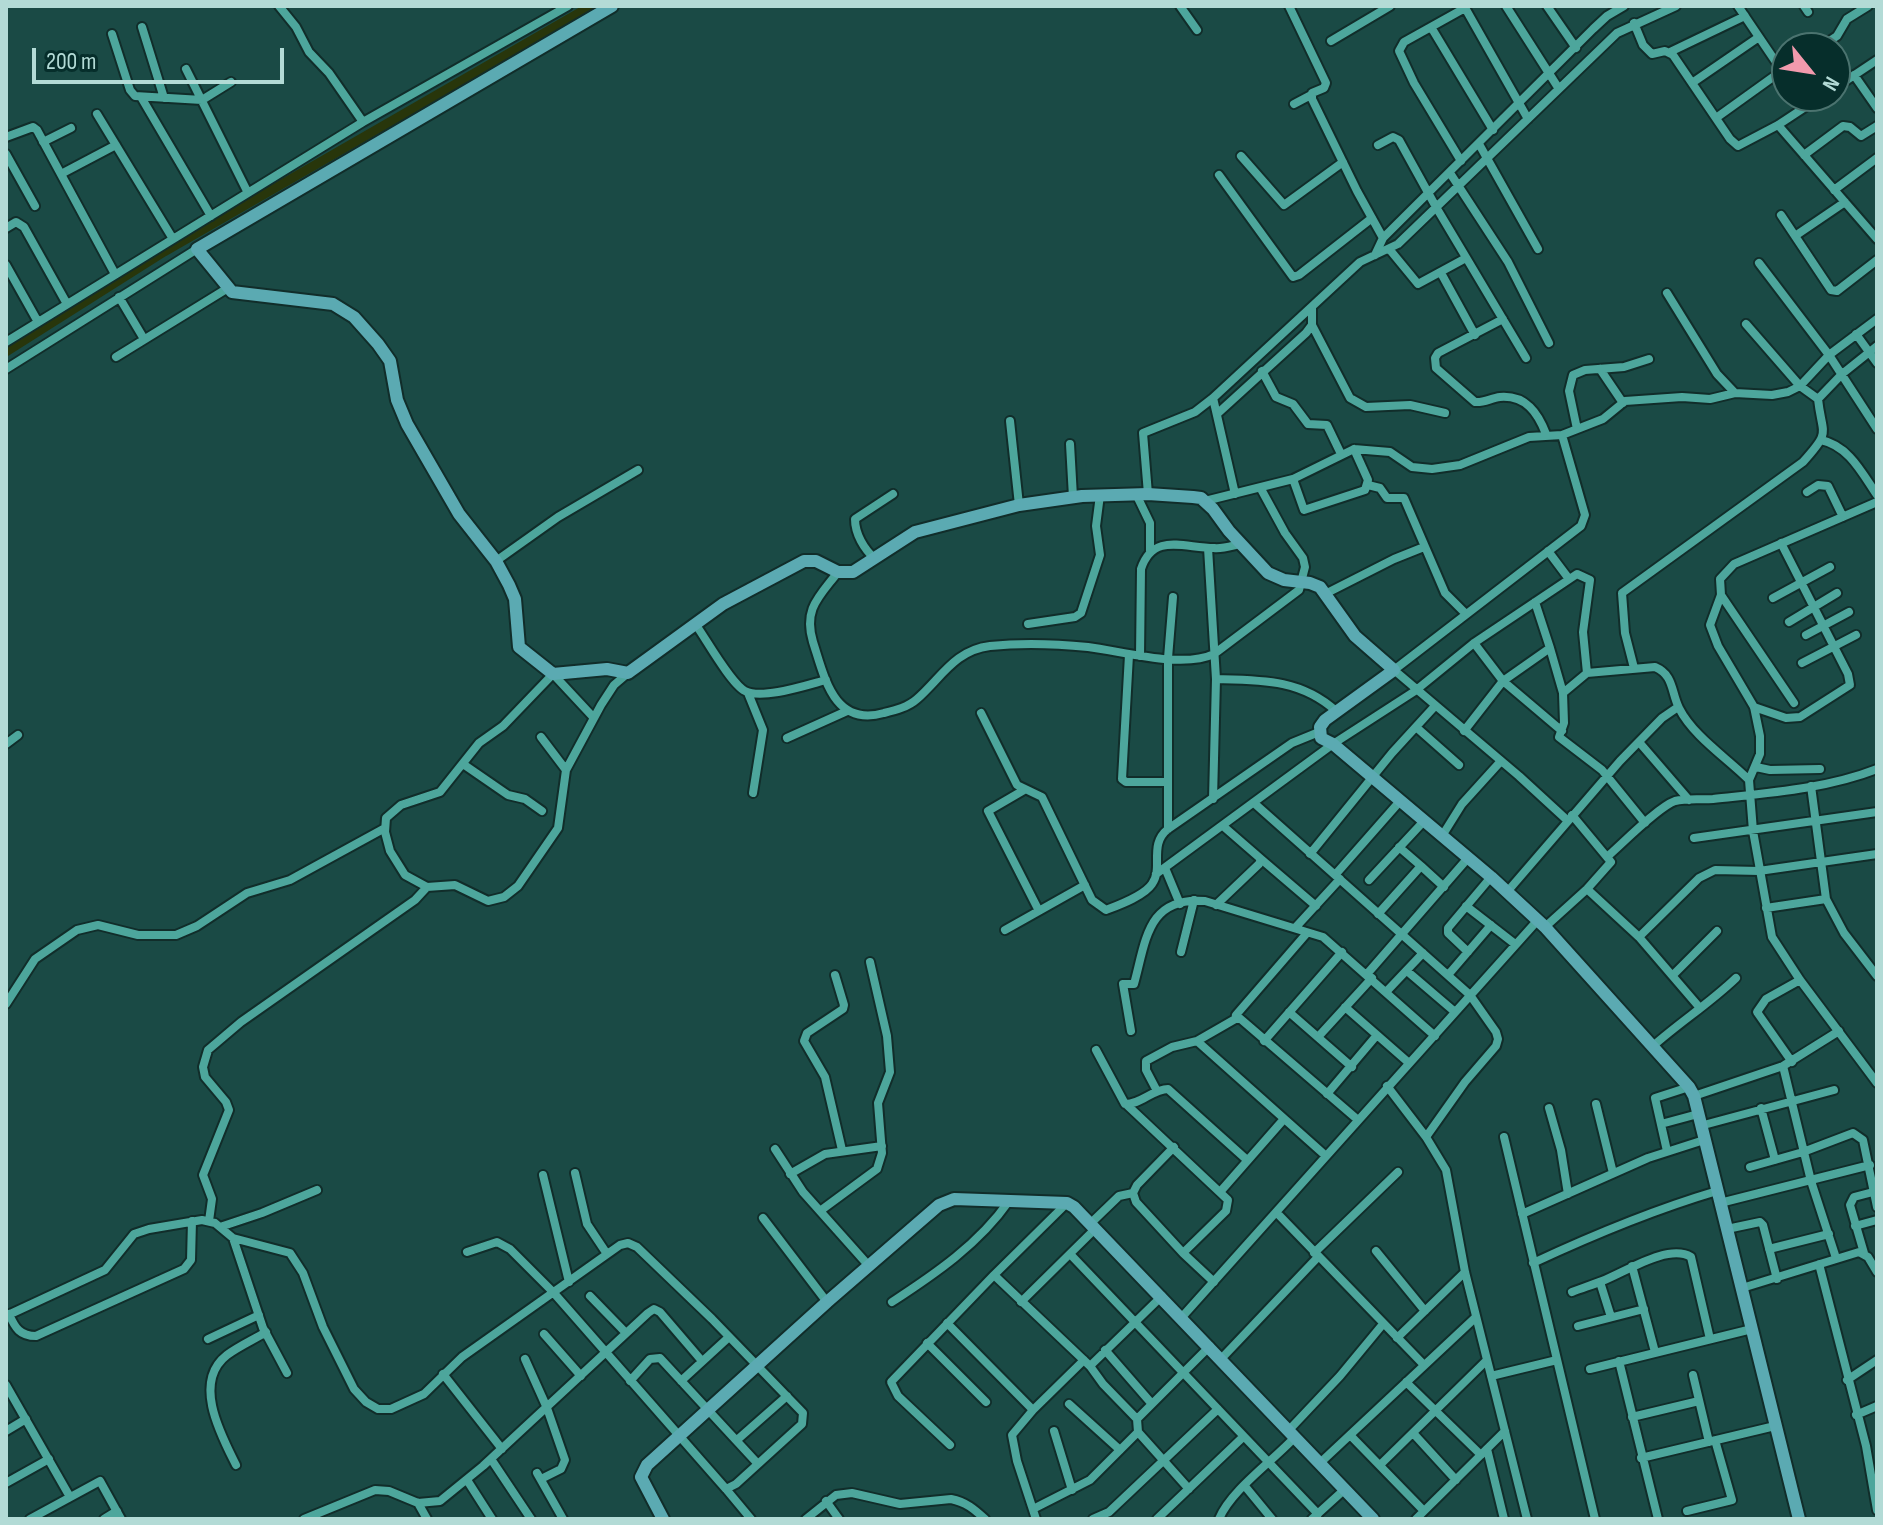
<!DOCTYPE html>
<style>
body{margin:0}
#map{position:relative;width:1883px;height:1525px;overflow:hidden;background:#1a4a45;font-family:"Sofia Sans Condensed",sans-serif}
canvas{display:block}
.frame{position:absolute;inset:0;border:8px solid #b3dbd6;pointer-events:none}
.north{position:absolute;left:1771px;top:32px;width:80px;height:80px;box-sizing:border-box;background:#062e2b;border:2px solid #4b736f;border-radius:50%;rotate:120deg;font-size:22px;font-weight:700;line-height:32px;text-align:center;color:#b3dbd6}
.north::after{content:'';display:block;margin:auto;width:28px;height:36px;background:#f29aad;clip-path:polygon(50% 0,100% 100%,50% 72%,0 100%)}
.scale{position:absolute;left:32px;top:48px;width:252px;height:36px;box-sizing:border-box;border:4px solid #b3dbd6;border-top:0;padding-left:10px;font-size:24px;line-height:28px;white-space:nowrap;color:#b3dbd6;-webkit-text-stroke:6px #062e2b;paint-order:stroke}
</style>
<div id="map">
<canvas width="1883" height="1525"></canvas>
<div class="frame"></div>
<div class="north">N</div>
<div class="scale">200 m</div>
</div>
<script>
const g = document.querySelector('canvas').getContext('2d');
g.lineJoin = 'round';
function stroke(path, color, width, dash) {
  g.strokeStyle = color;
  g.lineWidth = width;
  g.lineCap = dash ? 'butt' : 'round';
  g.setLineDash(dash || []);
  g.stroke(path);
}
stroke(new Path2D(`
 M6,352L164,252L591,6`), '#28360b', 9);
const street = new Path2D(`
 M279,6L296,27L309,52L329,73L363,122
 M1180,6L1197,30
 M1289,6L1326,83L1324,88L1312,93V99L1357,191L1383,238
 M1464,6L1528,119
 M1506,6L1559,89
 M1547,6L1576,48
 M1738,6L1782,71
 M1804,6L1808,12
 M1634,23L1643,45L1652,54L1665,51L1673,55L1730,139L1738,146L1778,125L1822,96
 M142,27L164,98
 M1431,27L1493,130
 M112,34L130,90L135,96L202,100L231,82
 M1331,41L1390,6
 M1819,48L1837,36L1847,19L1868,6
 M1670,52L1745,16
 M186,69L248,193
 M1854,75L1877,108
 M1692,83L1759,37
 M1835,88L1877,60
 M141,97L211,216
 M1294,104L1311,95
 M97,114L173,239
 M1716,118L1787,67
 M1778,125L1877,239
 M6,137L33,127L37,130L115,274
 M43,142L71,128
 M1479,144L1538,249
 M1378,145L1393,137L1399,140L1436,207L1526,358
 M6,154L35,206
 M1804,155L1843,126L1850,127L1861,136L1877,126
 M1241,156L1284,205L1343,162
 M1461,161L1414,83L1399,51L1404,42L1465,8
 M1450,173L1508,262L1549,343
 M61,174L116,145
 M1219,175L1293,277L1299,275L1372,218
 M1834,190L1877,158
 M1781,215L1831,290L1837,291L1877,260
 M6,228L16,222L24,227L67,304
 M1795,236L1845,202
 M1390,250L1418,284L1466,258
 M1375,255L1383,238L1593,29L1607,16L1624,6
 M1759,263L1829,355L1877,429
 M6,265L38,322
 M1441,273L1475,335
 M1667,293L1717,374L1735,393
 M119,297L144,339
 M1503,319L1438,353L1435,358L1436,368L1475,402C1484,403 1491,398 1500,397C1526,395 1538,413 1546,434
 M1746,324L1800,386L1818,399
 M1312,325L1350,398L1366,407L1410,405L1445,413
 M1856,334L1877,363
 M6,342L363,122L568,6
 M116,357L228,288
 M6,369L197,249
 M1600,369L1623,403
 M1262,371L1276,397L1293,404L1308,424L1327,425L1341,454
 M1213,398L1235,494
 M1217,414L1306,333L1312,325V308
 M1010,421L1019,505
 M1577,429L1569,391L1573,375L1585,370L1624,367L1649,359
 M1562,435L1603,419L1625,401L1682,397L1710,399L1735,393L1772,395L1788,392L1800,386L1829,355L1877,319
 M1821,440C1849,446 1862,473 1877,495
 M1070,444L1073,497
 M1293,479L1304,510L1365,490L1368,480L1354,449
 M1368,485L1380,488L1387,498H1404L1445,593L1466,614
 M1807,492L1818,485L1828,486L1843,517
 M1136,494L1150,523V551
 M1148,494L1143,433L1195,412L1213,398L1360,262L1398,244L1617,33L1676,6
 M1205,501L1293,479L1354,449L1390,452L1412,467L1432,469L1460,465L1529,437L1562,435L1585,515L1581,526L1394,670L1519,776L1568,821
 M1208,548L1216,679L1213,799
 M1548,551L1569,579
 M875,559C864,549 855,534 855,519L893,494
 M496,561L558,517L638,470
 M838,572C819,597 803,609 813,642C825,679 834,727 884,713C896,710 908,707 917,699C941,678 955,650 990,646C1020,643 1057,644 1088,647C1122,651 1182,669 1214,654L1299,590L1305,567L1303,558L1285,533L1261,489
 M1325,594L1394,559L1424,547
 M1721,595L1794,703
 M1773,598L1830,567
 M1535,602L1550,648
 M1789,622L1837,593
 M1028,624L1075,617L1081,613L1100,555L1096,526L1100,495
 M696,625C706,639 731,684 745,691C762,700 807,685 826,680
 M1806,635L1849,612
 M1474,643L1503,681L1562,731
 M1129,655L1122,779L1126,782H1168
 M1140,656L1141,569C1153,532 1184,548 1214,548C1222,549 1231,546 1240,544
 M1802,663L1856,635
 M1634,668L1625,633L1622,593L1803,462C1832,430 1822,436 1818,399L1842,374L1877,346
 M1587,673L1655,667C1674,675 1671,692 1679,708C1693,736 1727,758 1749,780L1753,831L1772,937L1800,980L1877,1083
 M1216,679C1261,680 1301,679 1336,711
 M748,693L763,730L753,793
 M1754,707L1786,718L1800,717L1850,685L1848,674L1781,543
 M981,713L1017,785L1042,797L1092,900L1106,910C1119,905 1144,896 1152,884C1164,867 1148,845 1168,829L1292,743L1319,732
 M594,718L553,674L503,726L479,743L440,792L401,805L386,818L385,832L390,851L405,875L427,887L455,885L488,901L504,897L518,886L558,828L566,770L601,705L614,685L628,673
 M1416,727L1459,765
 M1464,731L1503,681L1550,648L1563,693
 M541,737L566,770
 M787,738L847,711
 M1639,742L1689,800
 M6,744L18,735
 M463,764L508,795L525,799L542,811
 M1756,767L1770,770L1820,769
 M1749,780L1760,754V736L1754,707L1718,646L1710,625L1721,595L1720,579L1734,564L1877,502
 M1811,786L1826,899L1844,933L1877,976
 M1024,790L988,811L1039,911
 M1254,803L1470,995L1496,1032L1498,1039L1496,1046L1465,1082L1426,1137
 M1168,829V658L1173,597
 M1442,836L1462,804L1501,761
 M1694,838L1877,812
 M1310,854L1392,753L1435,706
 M1608,856C1623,843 1658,807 1675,801C1687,798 1701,800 1713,799C1767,793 1826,789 1877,769
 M1261,859L1316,906
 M1421,866L1444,887
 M1165,868L1180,904
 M1156,874L1333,744L1415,691L1474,643L1577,574L1590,580L1583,632L1587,673L1563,693L1564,723L1559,737L1602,770L1645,823
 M1335,875L1401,800
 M1369,880L1424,821
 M1587,889L1639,937L1700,1008
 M1507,892L1620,761L1662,718L1678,707
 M1216,905L1259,864L1261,859L1223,826
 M1466,906L1515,944
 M1766,908L1826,899
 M1378,914L1421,866L1399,847
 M1545,927L1587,889L1611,862L1572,815
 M1295,928L1340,879
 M1005,930L1085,885
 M1307,933L1236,1015L1358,1120
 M1639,937L1699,878L1715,870L1759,871L1877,854
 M1181,952L1194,900
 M1468,952L1448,933V928L1491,877
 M1407,971L1455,1012
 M1367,974L1468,858
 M835,975L844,1005L843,1009L807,1033L804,1041L825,1077L842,1150
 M1448,975L1491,925
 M1673,975L1717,931
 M1386,992L1423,953
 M6,1004L35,959L77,930L98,925L138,935H176L197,926L247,893L290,880L385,828
 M1289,1012L1352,1067
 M1131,1031L1123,984H1134C1146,941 1147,896 1205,901L1323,937L1435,1036
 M1377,1035L1409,1063
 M1318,1037L1372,978
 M1197,1041L1326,1156
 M1264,1041L1342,952
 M1653,1046C1680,1022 1710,1003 1736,978
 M1096,1050L1125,1104C1140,1105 1153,1089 1168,1089L1247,1160
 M1792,1062L1757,1012L1766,999L1800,980
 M1783,1066L1811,1181L1836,1258
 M1387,1086L1426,1137L1446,1170L1465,1272L1527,1519
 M1157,1091L1146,1070V1061L1172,1047L1197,1041L1237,1018
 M1327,1094L1377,1035L1345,1007
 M1694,1096L1783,1066L1839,1031
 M1596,1104L1613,1173
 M1127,1105L1228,1200L1226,1211L1183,1253
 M1549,1108L1561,1150L1568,1194
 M1761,1108L1775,1160
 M1661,1124L1698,1114
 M1700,1126L1834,1090
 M1504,1137L1595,1519
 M1174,1147L1137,1185L1133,1193L1136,1202L1183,1253L1214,1282
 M775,1149L803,1192L869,1266
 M1667,1151L1655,1098L1689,1087
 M1750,1167L1803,1152L1853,1133L1863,1140L1877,1207
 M575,1173L587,1224L607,1254
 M790,1174L825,1154L882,1146
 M543,1175L569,1282
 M1220,1192L1284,1119
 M1067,1203L994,1275L1090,1366L1103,1384L1137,1419
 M1720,1203L1870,1165
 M820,1211L877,1169L882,1153L878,1103L890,1072L887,1036L870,962
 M1276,1212L1424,1365
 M1522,1214L1648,1158L1704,1140
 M763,1218L827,1302
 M209,1221L212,1199L203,1175L229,1110L226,1102L205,1077L203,1067L208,1050L241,1022L415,900L427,887
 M1091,1223L1119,1196L1133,1193
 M1855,1226L1877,1220
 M220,1227L262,1213L317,1190
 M1727,1229L1760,1222L1763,1225L1777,1279
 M233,1238L263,1328L287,1373
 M1769,1249L1829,1234
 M1376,1251L1425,1311
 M1314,1253L1398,1172
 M1864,1253L1850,1205L1854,1197L1873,1192
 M1071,1255L1318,1514
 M1533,1263C1593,1235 1653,1210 1717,1191
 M1819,1264L1866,1446L1877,1510
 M1632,1266L1655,1352
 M1600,1282L1611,1317
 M1742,1288L1859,1252L1868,1257L1877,1272
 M1572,1292C1582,1288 1592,1285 1602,1281C1624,1273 1668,1243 1691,1257L1710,1339
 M590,1296L626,1333
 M892,1302C935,1274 979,1244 1009,1201
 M1021,1302L1096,1228
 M9,1314C15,1328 20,1336 36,1336L184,1269L191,1260L192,1221
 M6,1316L105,1270L134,1234L149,1229L202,1220L215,1223L233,1238L290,1253L303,1273L323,1327L354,1389L366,1402L378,1409H391L424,1394L462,1357L620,1245L628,1243L637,1247L712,1319L803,1413L802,1424L736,1484L726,1489L553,1292L510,1249L497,1242L467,1252
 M1182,1317L1537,921
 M947,1323L1033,1410
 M1578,1326L1644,1309
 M544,1334L581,1376
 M1397,1338L1465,1272
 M208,1339L259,1315
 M927,1343L986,1402
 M1105,1350L1152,1404
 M525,1359L547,1408L565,1460L561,1469L541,1479
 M1221,1359L1318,1257
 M1619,1361L1658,1519
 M1090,1366L1162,1296
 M1590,1369L1752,1329
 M443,1374L502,1449
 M1693,1375L1709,1442
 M1491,1376L1557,1360
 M1847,1380L1877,1360
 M630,1381L650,1359L660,1358L758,1464
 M681,1381L729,1337
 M1406,1382L1481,1455
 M6,1385L70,1497
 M1069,1404L1120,1450
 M1856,1415L1877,1406
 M1632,1417L1699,1401
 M1289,1430L1340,1376L1383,1324
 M6,1431L26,1419
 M1054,1431L1072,1490
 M1138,1432L1189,1489
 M1413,1433L1456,1480
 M1350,1435L1424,1511
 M737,1440L787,1396
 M950,1445L898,1396L891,1382L994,1275
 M1487,1449L1504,1519
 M1641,1458L1775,1426
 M491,1459L531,1519
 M1320,1463L1476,1317
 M236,1465C221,1435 192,1382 227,1355C239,1346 253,1340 266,1332
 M1380,1465L1487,1360
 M537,1473L563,1519
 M467,1480L492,1519
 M6,1483L49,1459
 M1244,1485L1272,1519
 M726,1489L751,1519
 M826,1501L839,1519
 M418,1503L427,1519
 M1033,1509L1090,1480L1138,1432L1137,1419L1210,1346
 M1687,1511L1732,1500L1715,1440
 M30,1519L100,1481L121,1519
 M104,1519L117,1511
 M304,1519L375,1490L389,1491L418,1503L440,1501L483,1466L648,1313L654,1309L660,1312L702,1361
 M806,1519L836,1495L852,1493L900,1504L951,1499C966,1502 974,1509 985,1519
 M1036,1519L1017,1461L1012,1435L1033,1410L1084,1360
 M1093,1519L1109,1512L1218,1409
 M1157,1519L1243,1437
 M1219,1519C1231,1490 1273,1461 1295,1437
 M1312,1519L1345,1489
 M1416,1519L1505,1431`);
const secondary = new Path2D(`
 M612,6L197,249L232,292L333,304L354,317L378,344L390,361L397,400L407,424L459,514L496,561L509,585L515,599L519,647L553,674L607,669L628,673L723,604L804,561H816L838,572H853L915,532L1019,505L1082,496L1148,494L1193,497L1201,498L1213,509L1229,531L1268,573L1284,580L1310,583L1320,587L1355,636L1394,670L1325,720L1320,727L1321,738L1333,744L1491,877L1545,927L1689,1087L1694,1096L1799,1519
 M663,1519L641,1477L647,1465L827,1302L939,1205L954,1199L1067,1203L1074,1207L1373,1519`);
stroke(street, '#112d2a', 12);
stroke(secondary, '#112d2a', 16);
stroke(street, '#4da69c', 8);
stroke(secondary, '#5baab2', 12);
</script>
